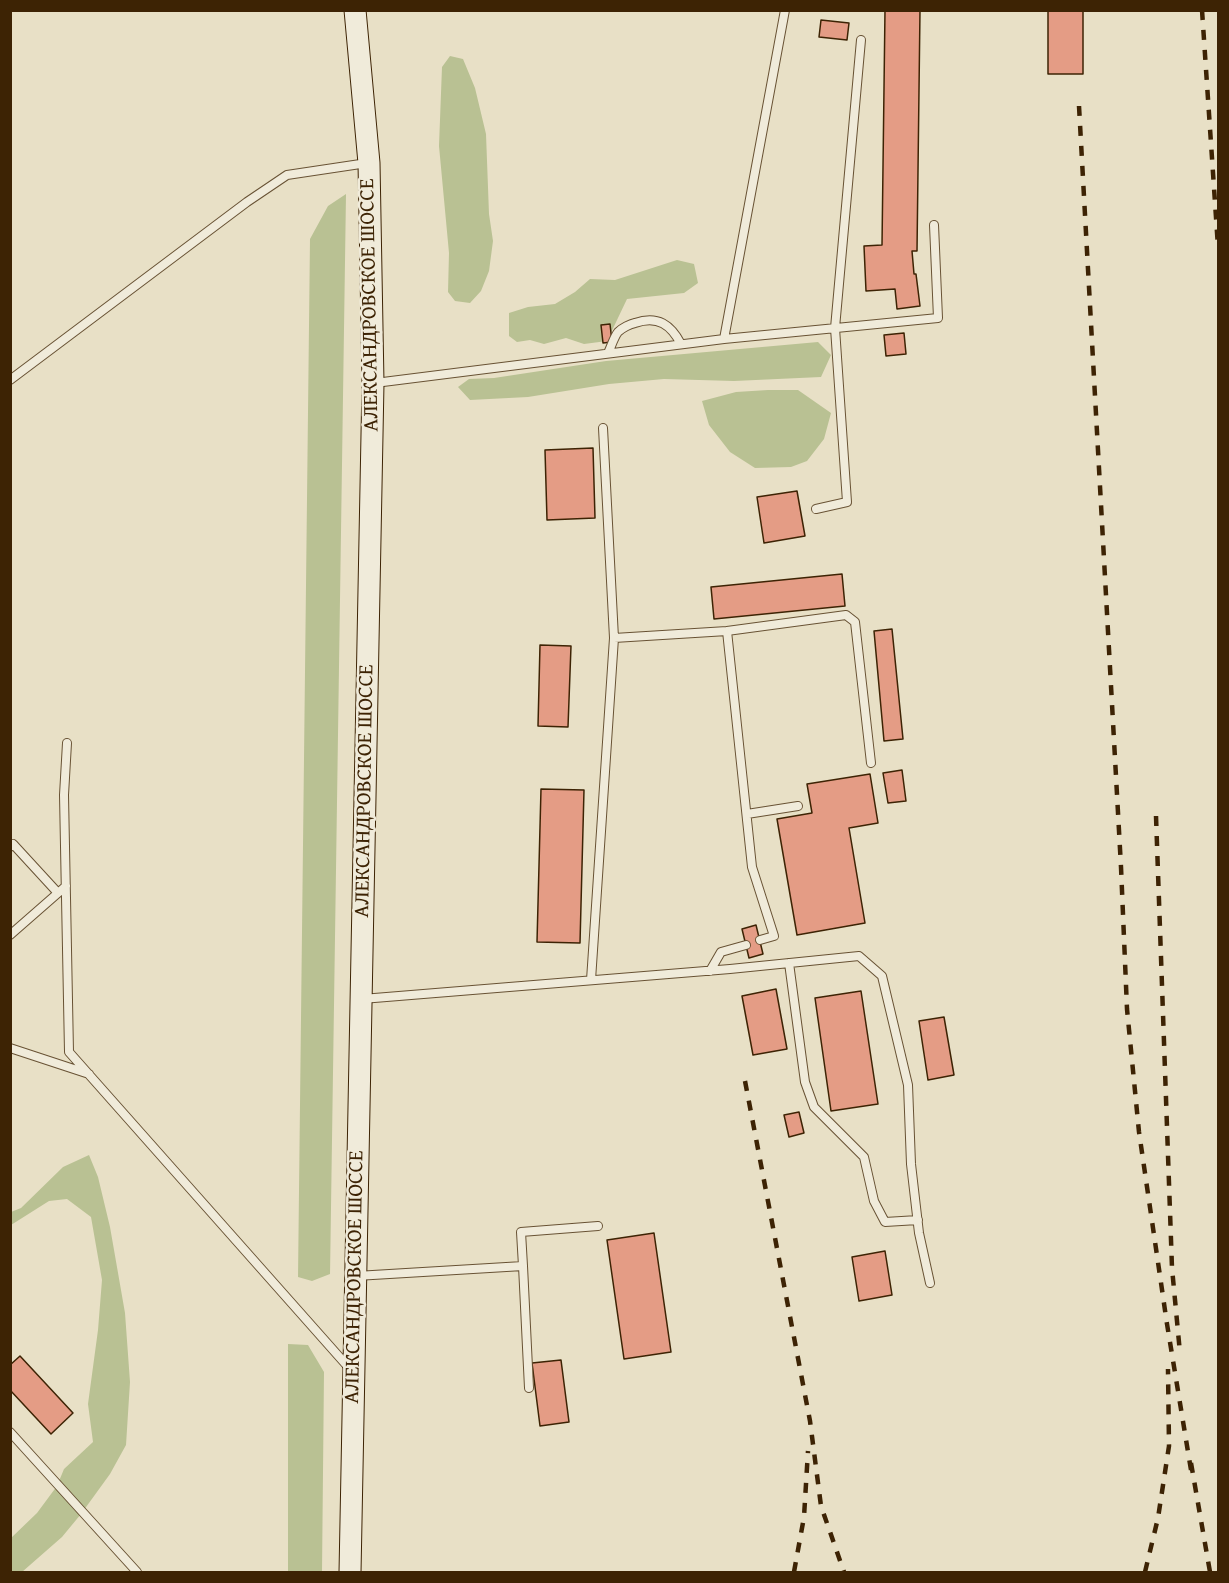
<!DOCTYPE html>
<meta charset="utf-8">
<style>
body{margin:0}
#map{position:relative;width:1229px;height:1583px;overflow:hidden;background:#e8e0c6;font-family:"Gentium Book Plus",serif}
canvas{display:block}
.frame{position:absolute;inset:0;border:12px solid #3d2304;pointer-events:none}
</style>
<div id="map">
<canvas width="1229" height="1583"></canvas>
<div class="frame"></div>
</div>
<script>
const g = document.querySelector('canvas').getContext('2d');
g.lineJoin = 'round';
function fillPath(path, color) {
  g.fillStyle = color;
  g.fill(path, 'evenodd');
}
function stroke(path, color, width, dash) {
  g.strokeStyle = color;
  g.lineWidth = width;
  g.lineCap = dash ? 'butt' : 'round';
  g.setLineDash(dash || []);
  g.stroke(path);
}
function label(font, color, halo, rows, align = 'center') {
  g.font = font + ' "Gentium Book Plus",serif';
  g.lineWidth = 5;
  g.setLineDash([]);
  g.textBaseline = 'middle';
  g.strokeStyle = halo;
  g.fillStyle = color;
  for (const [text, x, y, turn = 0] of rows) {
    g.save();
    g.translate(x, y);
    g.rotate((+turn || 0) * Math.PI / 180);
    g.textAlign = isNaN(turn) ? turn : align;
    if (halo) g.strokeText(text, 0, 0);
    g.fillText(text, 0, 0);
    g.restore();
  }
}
fillPath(new Path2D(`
 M450,56L463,59L475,88L486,134L489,214L493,241L489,271L481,291L470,303L455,301L448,292L449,253L439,146L442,67Z
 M346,194L330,1274L312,1281L298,1277L310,239L328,206Z
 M677,260L694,264L698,283L684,293L627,299L607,341L584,344L566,338L544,344L530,340L517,342L509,336V313L528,307L555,304L575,292L590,279L615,280Z
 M818,342L831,355L821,377L734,381L664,379L609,384L528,397L470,400L458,387L469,379L494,378L606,361Z
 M768,390H798L831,413L824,439L807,461L791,467L755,468L730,452L709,425L702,401L736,392Z
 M89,1155L98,1177L110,1227L125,1313L130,1382L126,1445L110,1474L81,1514L62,1537L22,1572H11V1538L37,1513L57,1486L64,1469L93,1442L88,1404L98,1330L102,1280L91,1217L67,1199L49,1201L11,1225V1212L21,1208L63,1167Z
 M288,1344L308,1345L324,1372L322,1572H288Z`), '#b9c193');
const building = new Path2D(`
 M885,10H920L917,251H912L914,274H916L920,306L897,309L895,289L866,291L864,246L882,245Z
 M1048,10H1083V74H1048Z
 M821,20L849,23L847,40L819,37Z
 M610,324L612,342L603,343L601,325Z
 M904,333L906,354L886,356L884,335Z
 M593,448L595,518L547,520L545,450Z
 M797,491L805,536L764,543L757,497Z
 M842,574L845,606L714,619L711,587Z
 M892,629L903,739L884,741L874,631Z
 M540,645L571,646L568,727L538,726Z
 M902,770L906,801L888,803L883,773Z
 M870,774L878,823L849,828L865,923L797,935L777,819L812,813L807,784Z
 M541,789L584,790L580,943L537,942Z
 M756,925L763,954L749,958L742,929Z
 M776,989L787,1049L753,1055L742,996Z
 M861,991L878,1104L831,1111L815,998Z
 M944,1017L954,1075L928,1080L919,1021Z
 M799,1112L804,1133L789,1137L784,1115Z
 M654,1233L671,1352L624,1359L607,1240Z
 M885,1251L892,1295L859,1301L852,1257Z
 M20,1356L73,1413L51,1434L10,1390V1365Z
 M561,1360L569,1422L540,1426L532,1363Z`);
fillPath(building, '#e49c85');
stroke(building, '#3d2304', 1.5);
const lane = new Path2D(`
 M724,339L785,10
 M608,353C611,347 614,337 618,332C622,328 630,324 635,323C658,315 671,325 681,344
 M10,380L247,202L287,175L367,163
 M375,383L724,339L938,318L934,225
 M816,509L847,502L835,328L861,40
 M614,638L727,631
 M67,743L64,795L69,1052L350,1369
 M747,814L798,806
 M10,847L13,844L58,893
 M10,935L66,886
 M760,940L774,936L752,867L727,631L846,615L855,622L871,763
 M789,963L805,1082L814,1107L864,1157L874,1201L885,1222L918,1220
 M710,971L721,952L746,945
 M591,980L614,638L603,428
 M362,999L730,969L859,956L882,976L908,1085L911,1164L919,1233L930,1283
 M10,1048L89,1074
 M523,1266L529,1388
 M356,1276L523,1266L521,1232L598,1226
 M10,1432L137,1572`);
const secondary = new Path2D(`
 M350,1572L373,383L369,163L355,10`);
stroke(lane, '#685234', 10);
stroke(secondary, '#3d2304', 23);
stroke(lane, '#f0ebda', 8);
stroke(secondary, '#f0ebda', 21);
stroke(new Path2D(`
 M1202,10L1218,247
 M1079,106L1121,867L1127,1009L1139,1132L1167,1324L1191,1470
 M1156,816L1172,1268L1180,1353
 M745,1081L810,1421L821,1506L844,1572
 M1191,1463L1210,1572
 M794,1572L804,1517L808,1451
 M1145,1572L1158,1518L1169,1446L1168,1369`), '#3d2304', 4.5, [10, 10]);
label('21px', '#3d2304', '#f0ebda', [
 ["АЛЕКСАНДРОВСКОЕ ШОССЕ",370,305,-91],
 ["АЛЕКСАНДРОВСКОЕ ШОССЕ",365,791,-89],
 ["АЛЕКСАНДРОВСКОЕ ШОССЕ",355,1277,-89]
]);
</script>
